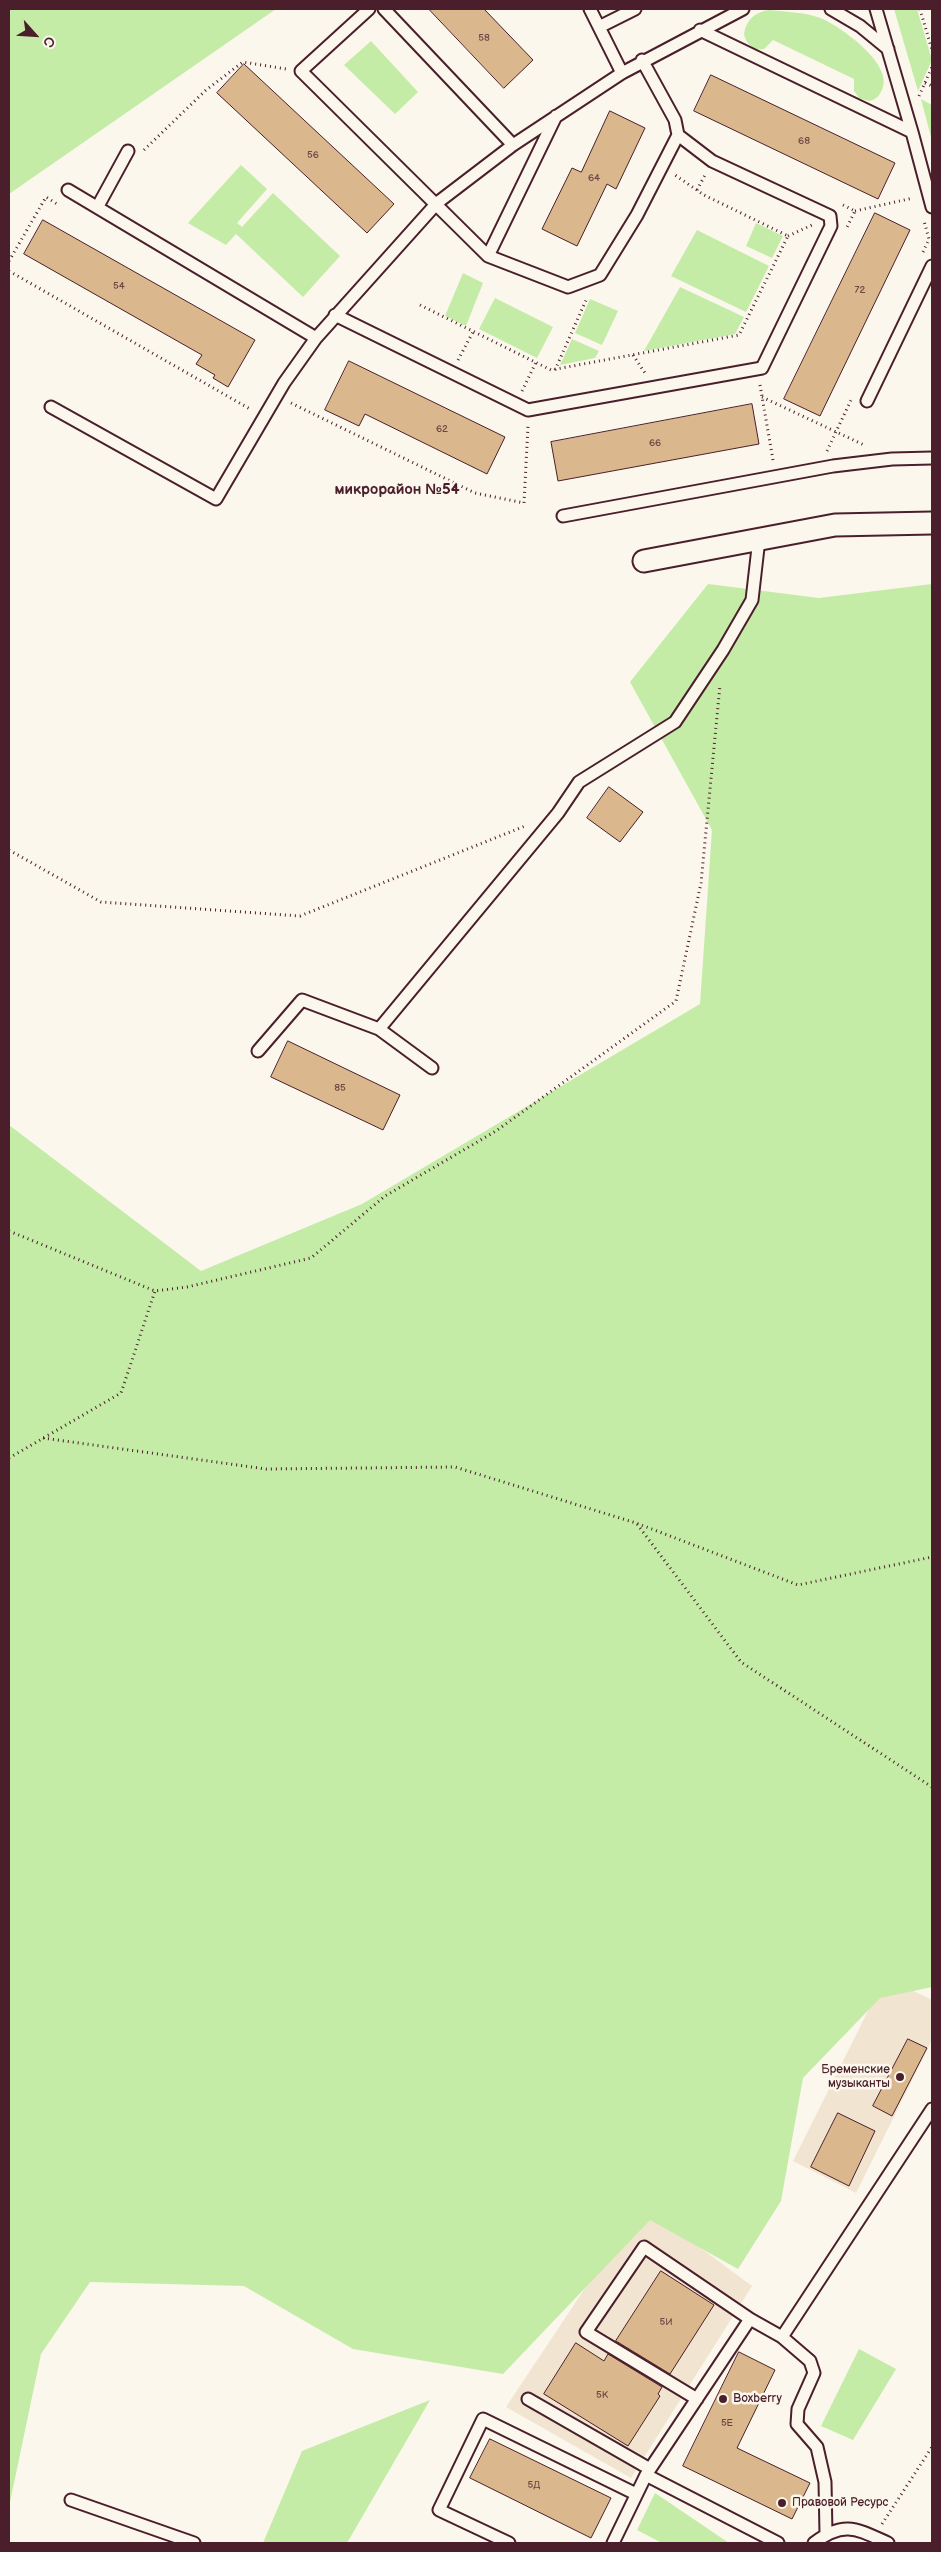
<!DOCTYPE html>
<meta charset="utf-8">
<style>
body{margin:0}
#map{position:relative;width:941px;height:2552px;overflow:hidden;background:#fbf7ec;font-family:"Balsamiq Sans",sans-serif}
canvas{display:block}
.frame{position:absolute;inset:0;border:10px solid #4a1f2b;pointer-events:none}
.north{position:absolute;left:10px;top:10px;width:50px;height:50px;-webkit-text-stroke:4px #fbf7ec;paint-order:stroke;rotate:116deg;font-size:14px;font-weight:700;line-height:20px;text-align:center;color:#4a1f2b}
.north::after{content:'';display:block;margin:auto;width:18px;height:22px;background:#4a1f2b;clip-path:polygon(50% 0,100% 100%,50% 72%,0 100%)}
</style>
<div id="map">
<canvas width="941" height="2552"></canvas>
<div class="frame"></div>
<div class="north">С</div>
</div>
<script>
const g = document.querySelector('canvas').getContext('2d');
g.lineJoin = 'round';
function fillPath(path, color) {
  g.fillStyle = color;
  g.fill(path, 'evenodd');
}
function stroke(path, color, width, dash) {
  g.strokeStyle = color;
  g.lineWidth = width;
  g.lineCap = dash ? 'butt' : 'round';
  g.setLineDash(dash || []);
  g.stroke(path);
}
function label(font, color, halo, rows, align = 'center') {
  g.font = font + ' "Balsamiq Sans",sans-serif';
  g.lineWidth = 5;
  g.setLineDash([]);
  g.textBaseline = 'middle';
  g.strokeStyle = halo;
  g.fillStyle = color;
  for (const [text, x, y, turn = 0] of rows) {
    g.save();
    g.translate(x, y);
    g.rotate((+turn || 0) * Math.PI / 180);
    g.textAlign = isNaN(turn) ? turn : align;
    if (halo) g.strokeText(text, 0, 0);
    g.fillText(text, 0, 0);
    g.restore();
  }
}
fillPath(new Path2D(`
 M885,1977L932,2000V2040L856,2193L793,2161Z
 M641,2204L752,2286L631,2478L506,2407Z`), '#f1e4d0');
fillPath(new Path2D(`
 M9,9H276L9,194Z
 M894,9H917L932,60L918,91Z
 M769,10C787,12 806,12 823,19C842,28 897,66 881,92C878,97 875,100 869,101L859,98L854,91V79L773,40L764,49C754,51 746,44 744,34C746,20 755,12 769,10Z
 M371,41L418,92L395,114L344,65Z
 M921,99L932,105V141Z
 M241,165L267,189L237,223L242,227L273,193L340,256L303,297L236,234L226,245L188,223Z
 M756,223L783,236L772,258L746,246Z
 M697,230L769,266L746,312L671,276Z
 M463,273L483,283L466,326L445,316Z
 M680,287L744,317L735,334L644,351Z
 M495,298L553,327L537,358L479,329Z
 M590,299L618,311L602,345L575,333Z
 M572,339L599,351L595,358L560,365Z
 M708,584L819,598L932,584V1987L880,1998L803,2078L781,2201L738,2269L650,2220L503,2374L353,2349L244,2286L90,2282L41,2354L9,2507V1125L201,1271L362,1204L700,1004L712,830L630,682Z
 M859,2349L896,2369L853,2440L821,2426Z
 M430,2400L347,2543H263L302,2451Z
 M655,2493L729,2543H662L637,2530Z`), '#c4eca7');
const building = new Path2D(`
 M429,9H484L533,60L504,88Z
 M244,64L394,204L367,233L217,93Z
 M711,75L895,163L878,199L694,111Z
 M610,111L645,128L616,189L607,184L577,246L542,229L572,168L581,172Z
 M875,213L910,230L820,416L784,399Z
 M43,220L255,340L228,387L213,378L215,375L196,364L202,355L24,254Z
 M349,361L505,437L487,474L365,414L359,426L325,410Z
 M752,404L759,444L558,481L551,442Z
 M609,787L643,812L620,842L587,818Z
 M288,1041L400,1095L383,1130L271,1077Z
 M908,2039L927,2048L892,2116L873,2106Z
 M838,2113L875,2131L849,2186L811,2167Z
 M661,2271L714,2305L670,2374L616,2341Z
 M576,2343L604,2361L608,2354L662,2387L658,2394L660,2396L628,2446L544,2394Z
 M739,2352L775,2370L737,2448L810,2483L792,2519L683,2466Z
 M490,2439L611,2498L591,2538L470,2478Z`);
fillPath(building, '#dbb78d');
stroke(building, '#4a1f2b', 1);
const lane = new Path2D(`
 M369,9L301,71L488,256L568,287L600,275L637,215L678,135
 M384,9L513,145
 M590,9L622,73
 M831,9L860,26L888,49
 M876,9L912,132
 M599,27L635,9
 M700,30L912,132L932,207
 M68,190L316,338
 M98,206L128,151
 M488,256L556,116
 M335,315L528,410L762,368L831,226L830,216L712,161L678,135L675,120L642,60
 M867,401L932,266
 M51,407L216,499L284,383L316,338L437,203L513,145L622,73L743,9
 M563,516L833,466L892,459L932,458
 M379,1029L558,813L579,782L675,722L723,650L752,600L759,539
 M258,1051L302,1000L379,1029L432,1068
 M782,2337L810,2361L814,2373L798,2409L797,2424L817,2447L825,2482L826,2534
 M528,2399L650,2469
 M697,2399L586,2332L644,2247L750,2319
 M646,2475L778,2543
 M71,2500L194,2543
 M509,2543L439,2510L483,2419L636,2494
 M613,2543L646,2475L750,2319L782,2337L932,2109
 M814,2543C844,2520 857,2529 888,2543`);
const street = new Path2D(`
 M644,561L835,525L932,523`);
stroke(lane, '#4a1f2b', 15);
stroke(street, '#4a1f2b', 25);
stroke(new Path2D(`
 M920,9L932,50
 M925,83L932,86
 M919,96L932,67
 M144,150L206,90L243,62L286,69
 M697,190L705,175
 M843,205L855,211L847,227
 M855,211L913,198
 M788,236L812,225
 M923,252L929,239L924,221
 M9,261L46,197L57,204
 M9,271L250,409
 M420,305L551,370L739,335L788,236L704,195L675,175
 M633,355L645,373
 M458,360L473,332
 M555,370L587,298
 M760,385L773,460
 M522,391L536,362
 M762,397L864,445
 M291,403L475,493L524,503L528,426
 M827,451L851,400
 M9,850L101,902L300,916L525,826
 M9,1231L155,1291L187,1287L311,1258L385,1196L496,1131L676,1001L701,883L720,685
 M43,1438L266,1469L455,1467L636,1523L798,1585L932,1557
 M9,1458L121,1393L155,1291
 M637,1524L741,1662L932,1787
 M882,2524L932,2447`), '#4a1f2b', 3, [1, 4]);
stroke(lane, '#fbf7ec', 11);
stroke(street, '#fbf7ec', 21);
for (const [x, y, r, color] of [
 [900,2077,5,"#4a1f2b"],
 [723,2399,5,"#4a1f2b"],
 [782,2503,5,"#4a1f2b"]
]) {
  const dot = new Path2D();
  dot.arc(x, y, r, 0, 2 * Math.PI);
  g.fillStyle = color;
  g.fill(dot);
  stroke(dot, '#fbf7ec', 2);
}
label('10px', '#6e4544', null, [
 ["58",484,38],
 ["68",804,141],
 ["56",313,155],
 ["64",594,178],
 ["54",119,286],
 ["72",860,290],
 ["62",442,429],
 ["66",655,443],
 ["85",340,1088],
 ["5И",666,2322],
 ["5К",602,2395],
 ["5Е",727,2423],
 ["5Д",534,2485]
]);
label('12px', '#4a1f2b', '#fbf7ec', [
 ["Бременские",890,2070,"right"],
 ["музыканты",890,2084,"right"],
 ["Boxberry",733,2399],
 ["Правовой Ресурс",792,2503]
], 'left');
label('bold 15px', '#4a1f2b', '#fbf7ec', [
 ["микрорайон №54",397,490]
]);
</script>
